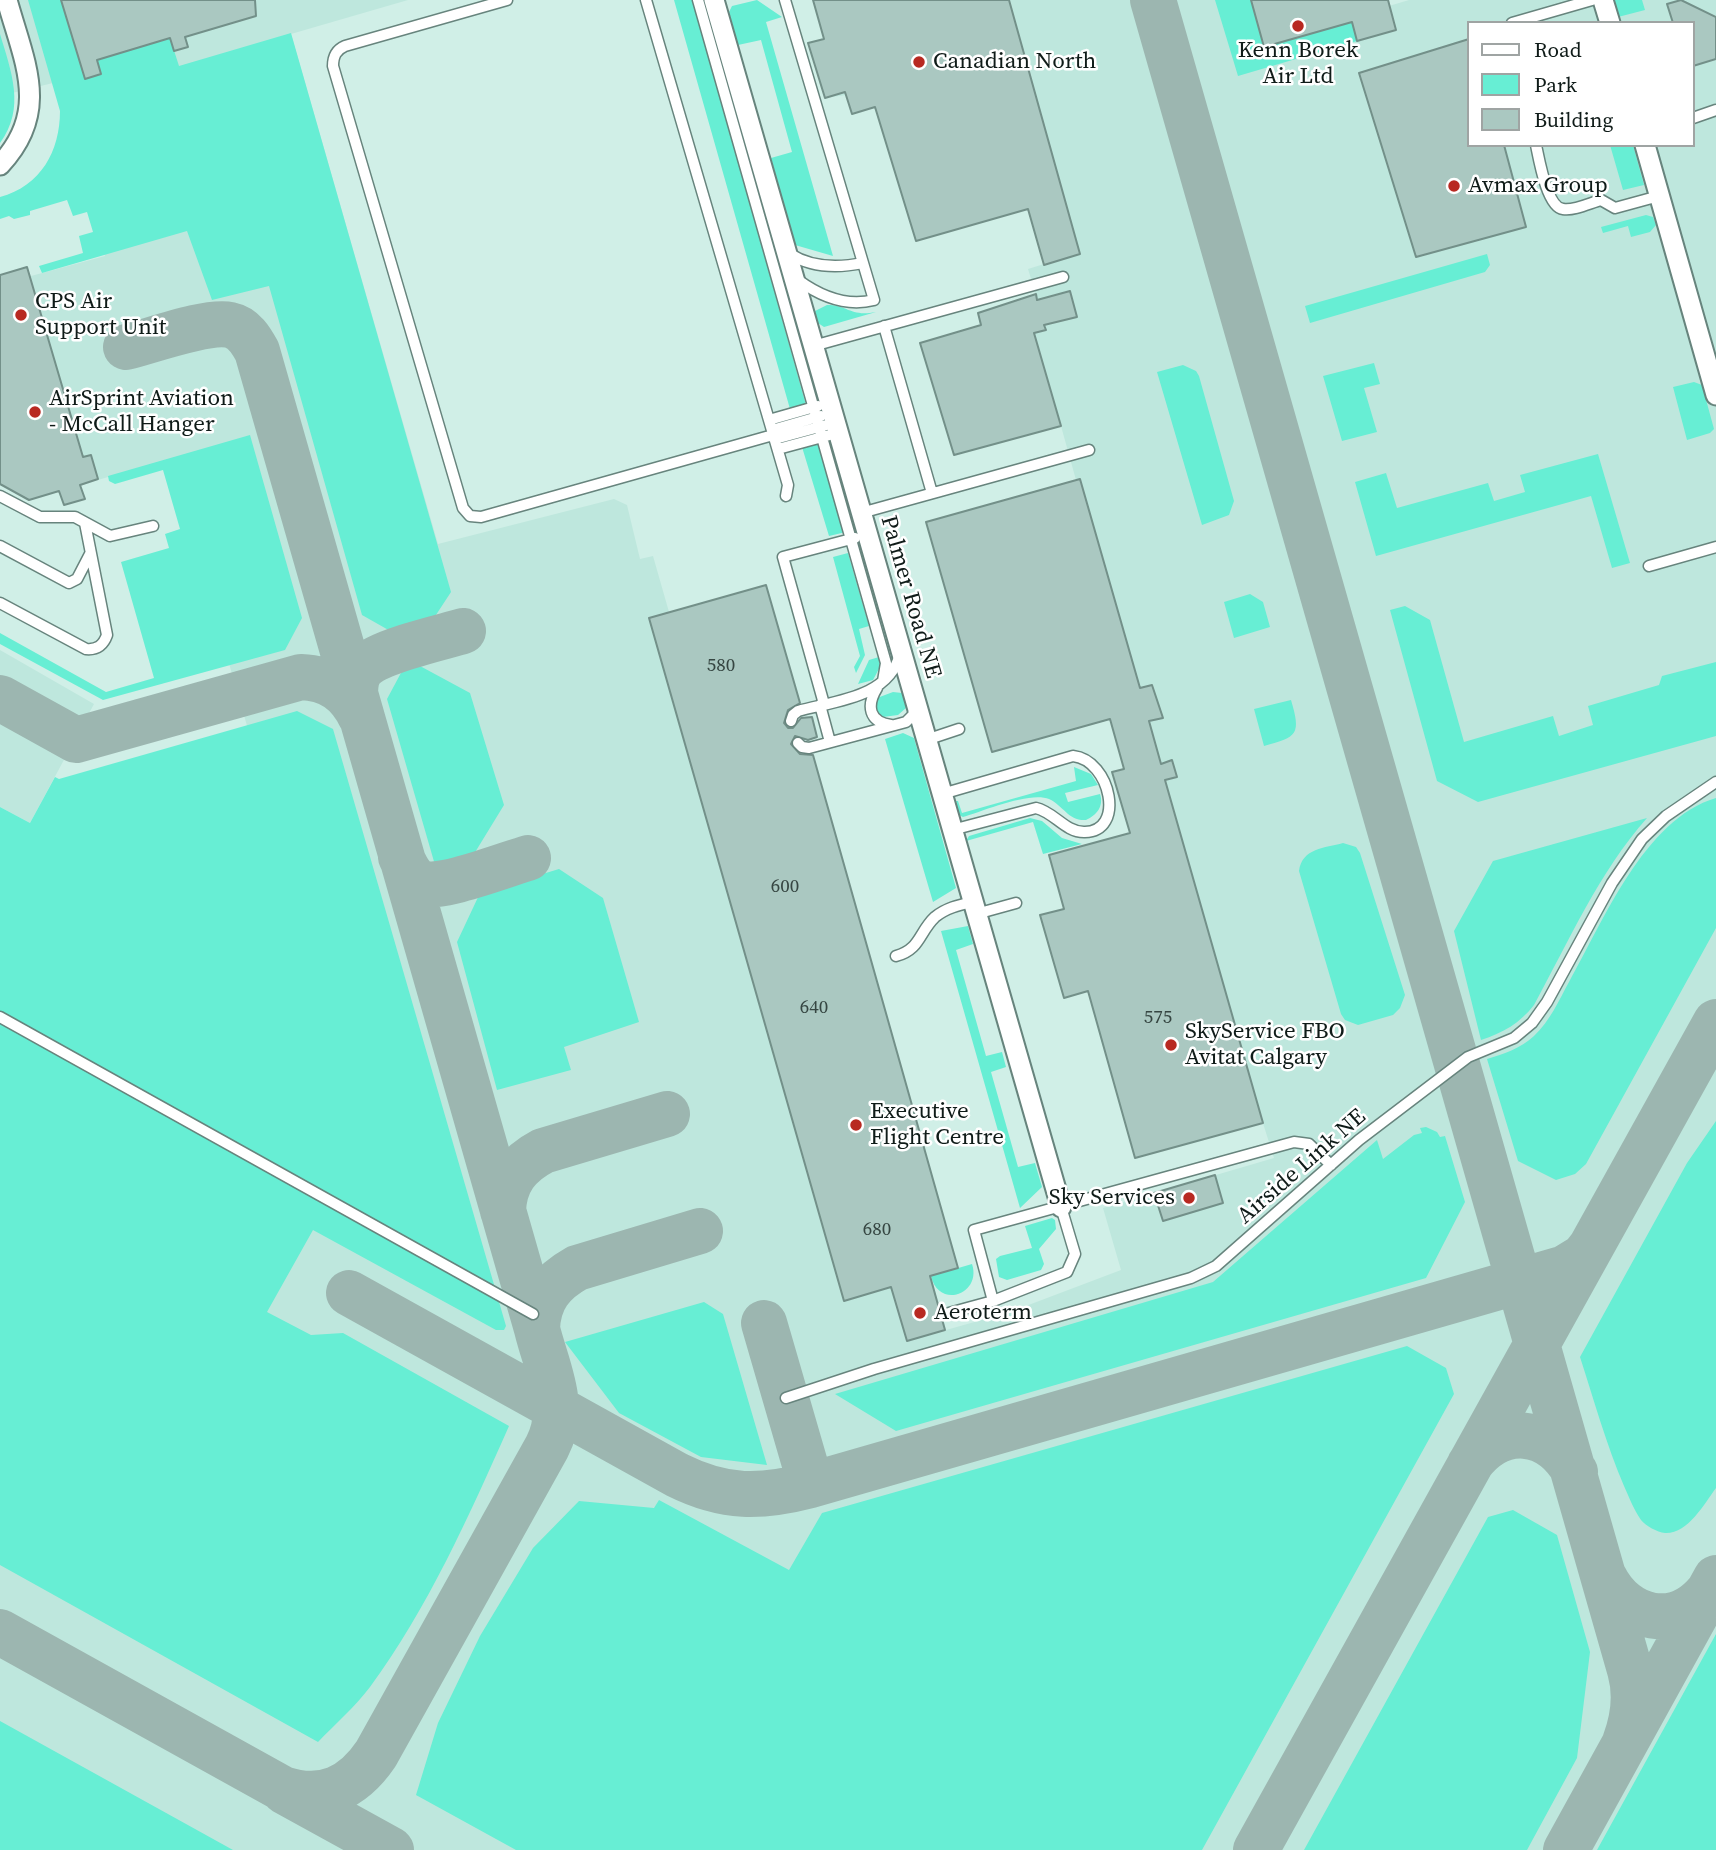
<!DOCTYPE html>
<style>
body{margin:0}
#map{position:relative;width:1716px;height:1850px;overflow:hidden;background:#d0efe7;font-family:"Source Serif 4",serif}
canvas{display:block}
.legend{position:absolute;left:1467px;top:21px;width:228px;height:126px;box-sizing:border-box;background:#fff;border:2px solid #9fa4a3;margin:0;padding:9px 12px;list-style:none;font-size:21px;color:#0f1b18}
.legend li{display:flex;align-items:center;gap:14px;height:35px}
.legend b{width:35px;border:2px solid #9fa4a3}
</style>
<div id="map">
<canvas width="1716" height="1850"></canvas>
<ul class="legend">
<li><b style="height:9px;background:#fff"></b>Road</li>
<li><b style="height:19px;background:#67eed4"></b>Park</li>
<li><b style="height:19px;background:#aac8c1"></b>Building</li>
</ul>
</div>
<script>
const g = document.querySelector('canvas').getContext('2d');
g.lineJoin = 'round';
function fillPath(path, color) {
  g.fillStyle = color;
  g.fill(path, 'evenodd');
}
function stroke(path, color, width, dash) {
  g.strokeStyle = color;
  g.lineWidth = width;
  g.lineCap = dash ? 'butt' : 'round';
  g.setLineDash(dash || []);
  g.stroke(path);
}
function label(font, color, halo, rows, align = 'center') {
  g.font = font + ' "Source Serif 4",serif';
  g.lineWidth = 5;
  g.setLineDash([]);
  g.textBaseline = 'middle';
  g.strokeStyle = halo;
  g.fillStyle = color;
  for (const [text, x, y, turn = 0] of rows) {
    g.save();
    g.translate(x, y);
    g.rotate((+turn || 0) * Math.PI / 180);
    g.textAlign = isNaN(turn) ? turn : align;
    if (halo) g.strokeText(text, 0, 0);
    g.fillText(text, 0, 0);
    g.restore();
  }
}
fillPath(new Path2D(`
 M0,0H408L291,34L438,544L614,499L627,505L640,559L653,556L669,612L650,619L844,1301L931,1276L946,1330L1010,1312L1121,1270L1103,1208L1274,1158L1255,1098L1128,1134L1061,898L1188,863L1165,780L1176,777L1172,760L1161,764L1149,721L1162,717L1153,685L1140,688L1110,719L992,752L926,522L1076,480L1061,426L954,455L920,343L980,325L978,313L1036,295L1028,269L1044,264L1028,209L916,241L875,107L852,114L846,95L825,98L808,43L824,38L813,0H1251L1264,46L1352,22L1357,41L1396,30L1389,6L1409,0H1716V1850H0V998L388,1214L170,459L29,500L0,484V275L27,267L31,276L105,256L57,82L0,96ZM1469,23H1693V145H1504L1526,227L1416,257L1359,73L1469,39Z
 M0,650L94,704L30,823L0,807Z`), '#bee7dd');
fillPath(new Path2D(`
 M28,0H61L85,79L101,74L97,60L170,38L179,66L291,33L451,592L432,621L392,632L362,615L269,286L212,300L187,231L42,273L39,266L83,253L79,236L93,232L87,212L73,216L67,200L30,211V215L14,219L9,216L0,219V197C41,186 60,151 60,111Z
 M674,0H693L806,405L790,409Z
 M757,0L782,17L766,22L833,256L795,245L771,158L792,152L761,40L738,45L729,12L732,6Z
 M1215,0H1251L1264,47L1352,22L1357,41L1238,76Z
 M1614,0H1642L1645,10L1618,17Z
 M0,34C11,71 26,108 0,143Z
 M1610,145H1633L1644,185L1623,190Z
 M1646,215L1653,217L1656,225L1650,232L1631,237L1628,226L1603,233L1601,227Z
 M1487,254L1490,265L1485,272L1310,323L1305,306Z
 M827,305C848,305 850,317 876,312L824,327L818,323L815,311Z
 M1374,363L1380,384L1364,388L1377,432L1342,441L1323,376Z
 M1183,365L1196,371L1199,376L1234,501L1229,515L1202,525L1157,372Z
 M1694,382L1702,385L1714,429L1710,433L1687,440L1673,387Z
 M250,435L302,618L285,650L103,700L0,644V633L106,692L154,678L121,562L169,548L165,534L180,529L163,470L115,484L109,481L108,476Z
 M819,442L846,532L829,536L802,447Z
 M1598,454L1630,563L1612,568L1591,496L1376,556L1355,482L1386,473L1397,508L1488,483L1494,501L1525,492L1520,475Z
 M848,553L869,626L859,629L865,655L856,673L854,667L860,656L833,557Z
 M1250,594L1263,602L1270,627L1234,638L1224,602Z
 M1405,606L1430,620L1464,742L1553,716L1559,736L1593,725L1588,706L1659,685L1662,676L1716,662V736L1478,802L1437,781L1390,610Z
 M879,657L881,665L873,680L858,684L869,660Z
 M420,666L470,693L504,805L474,854L435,865L387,699L402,671Z
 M893,692L902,693L906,708L898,715L883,717C875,713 875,705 877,698Z
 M1291,700C1301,734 1298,737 1264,746L1254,709Z
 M297,711L333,729L506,1326L504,1330H496L313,1230L267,1312L311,1335L343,1333L509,1426C469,1516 428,1608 370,1687C355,1707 335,1724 318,1742L0,1565V807L30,823L55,777L59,779Z
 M903,733L914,738L956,888L933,902L885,739Z
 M1074,767L1091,774L1098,785L1065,793L1068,802L1100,794C1104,806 1097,815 1086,820C1068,821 1064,806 1049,799C1030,791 983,811 963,817L959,815L956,801H958L962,813L1076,781Z
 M1716,798V928L1586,1164L1575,1174L1556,1180L1518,1161L1487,1059C1504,1054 1521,1048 1534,1036C1550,1021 1559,1000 1569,982C1603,922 1644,819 1716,798Z
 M1030,818L1042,821L1062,838L1082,844L1043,854L1033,822L966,841L969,836Z
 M1647,818C1599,872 1569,941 1534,1005C1520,1023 1503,1033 1481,1040L1454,931L1493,861Z
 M1343,843L1356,847L1360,853L1405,995L1400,1008L1393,1015L1358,1025L1345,1020L1341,1014L1299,871C1302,848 1325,848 1343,843Z
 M559,869L603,898L639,1022L564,1047L571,1070L497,1090L457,942L480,893Z
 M968,926L973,944L956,950L986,1056L1002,1052L1006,1067L991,1072L1018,1167L1035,1163L1042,1187L1020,1208L941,931Z
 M1716,1121V1488C1704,1504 1688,1534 1665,1533C1657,1532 1646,1526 1641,1520C1634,1510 1629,1497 1624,1486C1606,1444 1594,1400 1580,1357L1687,1163Z
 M1426,1127L1437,1132L1440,1137L1445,1136L1465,1202L1426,1278L896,1431L835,1394L1213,1282L1377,1140L1383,1159L1414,1135L1422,1133L1420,1128Z
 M1052,1218L1055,1220L1056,1229L1039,1249L1044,1264L1041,1270L1007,1280L999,1277L996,1259L1000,1256L1032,1248L1025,1226Z
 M972,1264C982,1294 939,1310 931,1276Z
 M704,1302L723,1314L767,1465L701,1457L619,1413L565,1342Z
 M1407,1346L1446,1368L1454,1394L1202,1850H516L416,1795L438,1723L480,1636L533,1548L579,1501L654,1508L659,1500L789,1570L822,1513Z
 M1513,1510L1557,1535L1590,1652L1577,1758L1527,1850H1304L1488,1517Z
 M1716,1634V1850H1597Z
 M0,1721L233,1850H0Z`), '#67eed4');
stroke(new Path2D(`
 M1153,0L1630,1670C1637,1695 1634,1718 1625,1742
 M355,697C355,687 355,678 361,670C374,652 440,638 463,631
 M0,698L76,740L301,677C330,678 349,692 361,717
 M401,857C406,867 410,878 421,883C438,891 507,864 528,858
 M503,1211C504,1182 518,1164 543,1151L667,1114
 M349,1293L677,1475C725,1499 761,1498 811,1485L1565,1268L1583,1257L1590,1248
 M764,1323L811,1485
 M537,1329C538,1299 552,1282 577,1268L700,1231
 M1470,1464C1501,1423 1549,1427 1575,1472
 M1604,1577C1626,1621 1676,1631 1708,1592
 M0,1632L283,1789C323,1802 353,1788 376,1754L547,1447C568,1406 547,1370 537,1329L257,351C251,340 244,328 230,325C207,320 151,341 126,347
 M284,1791L391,1850
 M1256,1850L1716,1022
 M1566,1850L1716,1578`), '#9cb6b0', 46);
const building = new Path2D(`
 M61,0H255L256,16L185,37L188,47L174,51L170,38L97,60L101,74L85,79Z
 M813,0H1009L1080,254L1044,265L1028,209L916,241L875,107L852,114L845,92L825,98L808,43L824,39Z
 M1251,0H1388L1396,30L1357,41L1352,22L1264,47Z
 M1681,0L1716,17V59L1693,66V23H1673L1667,4Z
 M1469,39V145H1504L1526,227L1416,257L1359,73Z
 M27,267L83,457L91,455L98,479L80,485L85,499L64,505L59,491L29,500L0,484V275Z
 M1070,291L1077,317L1044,325L1046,330L1034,333L1061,426L954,455L920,343L981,325L978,313L1036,294L1037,300Z
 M1080,479L1140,688L1152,685L1163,718L1149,721L1161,764L1172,760L1177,777L1165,780L1263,1123L1135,1158L1088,991L1064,998L1040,915L1064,909L1049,855L1130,833L1112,772L1124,769L1110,719L992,752L926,522Z
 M766,585L800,703L788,710L784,723L788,728H793L801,718L812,717L817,737L808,740L795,736L791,744L800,754L813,755L958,1268L930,1276L945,1330L907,1341L891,1287L844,1301L649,618Z
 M1215,1175L1223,1203L1163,1221L1154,1193Z`);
fillPath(building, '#aac8c1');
stroke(building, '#739089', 2);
const service = new Path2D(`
 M507,0L345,46C336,50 333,56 333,66L463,508L470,516L481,517L773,435
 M646,0L788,485L786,496
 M698,0L886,663L883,681
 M785,0L874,300C847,307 820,296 798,280
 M1512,23L1592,0
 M1693,118L1716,110
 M1536,145C1539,159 1547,207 1563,209C1574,211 1590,203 1601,200L1615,208L1659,196
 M790,254C812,268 838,268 863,263
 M884,326L932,493
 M813,346L1063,277
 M769,420L818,406
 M772,430L821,416
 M775,439L834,423
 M778,449L837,433
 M0,496L40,517H75L110,536L153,526
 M861,513L1089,450
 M0,546L69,583L77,579L90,554
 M1649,566L1716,547
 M0,603L86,649C97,650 103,646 107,635L85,523
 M877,688C866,706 869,722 891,725
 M824,704L783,557L855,538
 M820,705L830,742
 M791,721L793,715L798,711C834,701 889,698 900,654
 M926,740L959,729
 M798,743L802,747L809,748L906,722L913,715L915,706
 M942,794L1073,756C1111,760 1126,833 1084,832C1065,832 1054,812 1036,808L952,830
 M976,914L1016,903
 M896,956C920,950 919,932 935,917C946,908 959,905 972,902
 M0,1017L533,1314
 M993,1301L974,1230L1294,1142L1309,1144L1331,1165
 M949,1313L993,1301L1067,1272L1075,1254L1061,1207
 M786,1398L874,1369L1191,1278L1216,1266L1359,1140L1468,1057L1514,1038L1532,1023L1547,1002L1612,883L1642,839L1666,816L1716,782`);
const minor = new Path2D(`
 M714,0L1061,1207
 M1603,0L1610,23
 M1645,145L1716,395
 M0,165C51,111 24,62 7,0`);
stroke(service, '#67847d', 13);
stroke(minor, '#67847d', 23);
stroke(service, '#fff', 10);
stroke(minor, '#fff', 19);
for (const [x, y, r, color] of [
 [1298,26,7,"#b82921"],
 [919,62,7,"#b82921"],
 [1454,186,7,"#b82921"],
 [21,315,7,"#b82921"],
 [35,412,7,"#b82921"],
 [1171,1045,7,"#b82921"],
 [856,1125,7,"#b82921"],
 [1189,1198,7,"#b82921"],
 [920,1313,7,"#b82921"]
]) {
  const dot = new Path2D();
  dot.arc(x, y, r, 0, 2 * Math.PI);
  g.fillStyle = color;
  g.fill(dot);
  stroke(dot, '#fff', 2.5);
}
label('19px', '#364642', null, [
 ["580",721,666],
 ["600",785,887],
 ["640",814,1008],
 ["575",1158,1018],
 ["680",877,1230]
]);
label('23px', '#0f1b18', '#fff', [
 ["Kenn Borek",1298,51,"center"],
 ["Air Ltd",1298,77,"center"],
 ["Canadian North",933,62],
 ["Avmax Group",1468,186],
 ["CPS Air",35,302],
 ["Support Unit",35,328],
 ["AirSprint Aviation",49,399],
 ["- McCall Hanger",49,425],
 ["SkyService FBO",1185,1032],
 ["Avitat Calgary",1185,1058],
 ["Executive",870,1112],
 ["Flight Centre",870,1138],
 ["Sky Services",1175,1198,"right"],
 ["Aeroterm",934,1313]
], 'left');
label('23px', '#0f1b18', '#fff', [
 ["Palmer Road NE",910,597,74],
 ["Airside Link NE",1302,1167,-41]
]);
</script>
